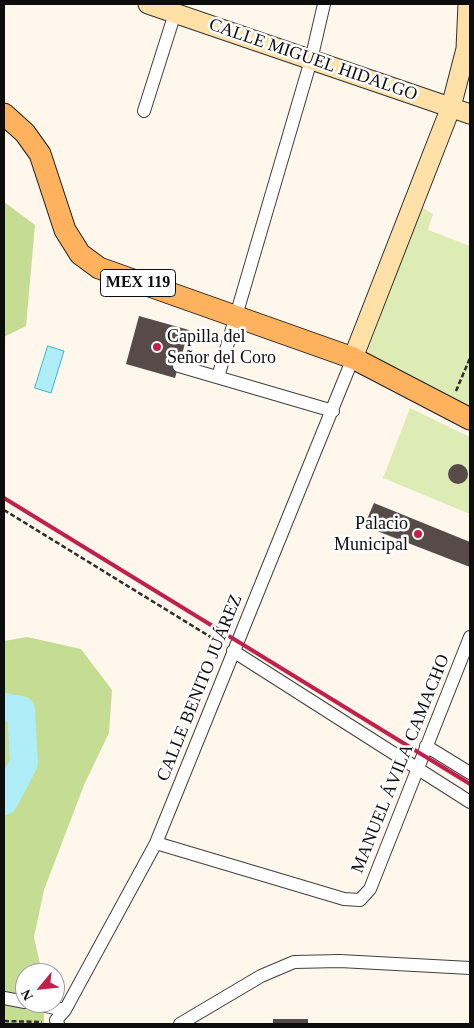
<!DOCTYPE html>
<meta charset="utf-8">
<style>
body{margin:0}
#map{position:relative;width:474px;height:1028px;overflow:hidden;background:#fff7ec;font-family:Georgia,serif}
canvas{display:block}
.frame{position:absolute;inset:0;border:5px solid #0d0d0d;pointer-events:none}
.north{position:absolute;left:15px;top:963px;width:50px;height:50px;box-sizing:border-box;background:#fff;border:1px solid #9e9e9e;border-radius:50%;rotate:242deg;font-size:14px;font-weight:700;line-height:20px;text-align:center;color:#0d0d0d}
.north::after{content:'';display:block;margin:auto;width:18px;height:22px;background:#c2204c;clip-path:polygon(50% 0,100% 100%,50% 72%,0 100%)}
</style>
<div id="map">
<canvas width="474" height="1028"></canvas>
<div class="frame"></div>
<div class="north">N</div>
</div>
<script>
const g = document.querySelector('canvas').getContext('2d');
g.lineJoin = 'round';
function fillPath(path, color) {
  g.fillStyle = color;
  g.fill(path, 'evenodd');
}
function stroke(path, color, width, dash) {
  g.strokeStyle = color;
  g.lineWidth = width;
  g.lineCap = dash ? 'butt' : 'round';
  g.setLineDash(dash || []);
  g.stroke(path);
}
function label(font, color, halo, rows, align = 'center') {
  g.font = font + ' Georgia,serif';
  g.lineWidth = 5;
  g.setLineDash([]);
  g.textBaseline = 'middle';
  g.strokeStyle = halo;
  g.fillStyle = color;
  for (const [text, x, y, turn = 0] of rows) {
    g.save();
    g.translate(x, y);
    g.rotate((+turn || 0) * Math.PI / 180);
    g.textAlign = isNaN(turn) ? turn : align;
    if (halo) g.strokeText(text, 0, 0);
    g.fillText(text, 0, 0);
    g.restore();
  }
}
fillPath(new Path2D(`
 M421,207L433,214L428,230L470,246V406L367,353Z
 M410,408L470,437V514L383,478ZM457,465L463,466L467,474L465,480L457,484L449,479L448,473L451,467Z`), '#ddebb5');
fillPath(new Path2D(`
 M4,202L35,225L26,326L4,337Z
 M27,637L81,649L112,690L109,733L84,785L44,890L34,937L42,973H25V1003H44V1024H4V641Z`), '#c5dc93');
const water = new Path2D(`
 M48,346L64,351L51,393L35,388Z`);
fillPath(water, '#afeef8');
stroke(water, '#33b7d2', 1);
stroke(new Path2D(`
 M4,707L21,710L24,763L4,801`), '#afeef8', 28);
fillPath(new Path2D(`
 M139,316L189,330L175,378L126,364Z
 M448 474a10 10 0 1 1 20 0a10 10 0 1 1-20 0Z
 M374,503L470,542V567L364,526Z
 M273,1019H308V1024H273Z`), '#564b49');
const street = new Path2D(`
 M144,111L175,13
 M179,366L333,411
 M218,377L311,60L324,4
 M233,651L470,802
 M426,746L470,773
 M156,843L344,899L360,900L370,889L470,637
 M4,998L25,1002
 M31,1003L65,1010
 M58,1024L56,1020L65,1010L156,843L353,358
 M180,1024L261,976L294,962L340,961L470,968`);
const secondary = new Path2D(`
 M148,4L470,114
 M353,358L451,107L466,49L468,4`);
const primary = new Path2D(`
 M4,114L25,133L40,154L65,230L80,254L99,268L353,358L470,419`);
stroke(street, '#404040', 14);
stroke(secondary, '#2f2f2f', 21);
stroke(primary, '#1e1e1e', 23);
stroke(new Path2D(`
 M456,391L470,358
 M4,510L222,644
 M4,1021L42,1022`), '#2f2f2f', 2.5, [5, 2.5]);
stroke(street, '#fff', 12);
stroke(secondary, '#ffe1a7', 19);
stroke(primary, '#feb25e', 21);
stroke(new Path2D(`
 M4,498L470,784`), '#c2204c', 4);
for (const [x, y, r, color] of [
 [157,347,5,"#c2204c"],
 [418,534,5,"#c2204c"]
]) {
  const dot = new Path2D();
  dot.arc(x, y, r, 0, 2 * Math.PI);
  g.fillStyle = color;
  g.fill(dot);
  stroke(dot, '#fff', 2);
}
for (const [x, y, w] of [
 [138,283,75]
]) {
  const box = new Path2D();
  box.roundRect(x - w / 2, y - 13.5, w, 27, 4);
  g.fillStyle = '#fff';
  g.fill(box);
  stroke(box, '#0d0d0d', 1);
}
label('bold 16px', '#0d0d0d', null, [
 ["MEX 119",138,283]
]);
label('18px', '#0d0d0d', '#fff', [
 ["CALLE MIGUEL HIDALGO",313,60,19],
 ["CALLE BENITO JUÁREZ",200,688,-68],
 ["MANUEL ÁVILA CAMACHO",401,764,-68]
]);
label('18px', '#0d0d0d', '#fff', [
 ["Capilla del",167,337],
 ["Señor del Coro",167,358],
 ["Palacio",408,524,"right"],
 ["Municipal",408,545,"right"]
], 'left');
</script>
